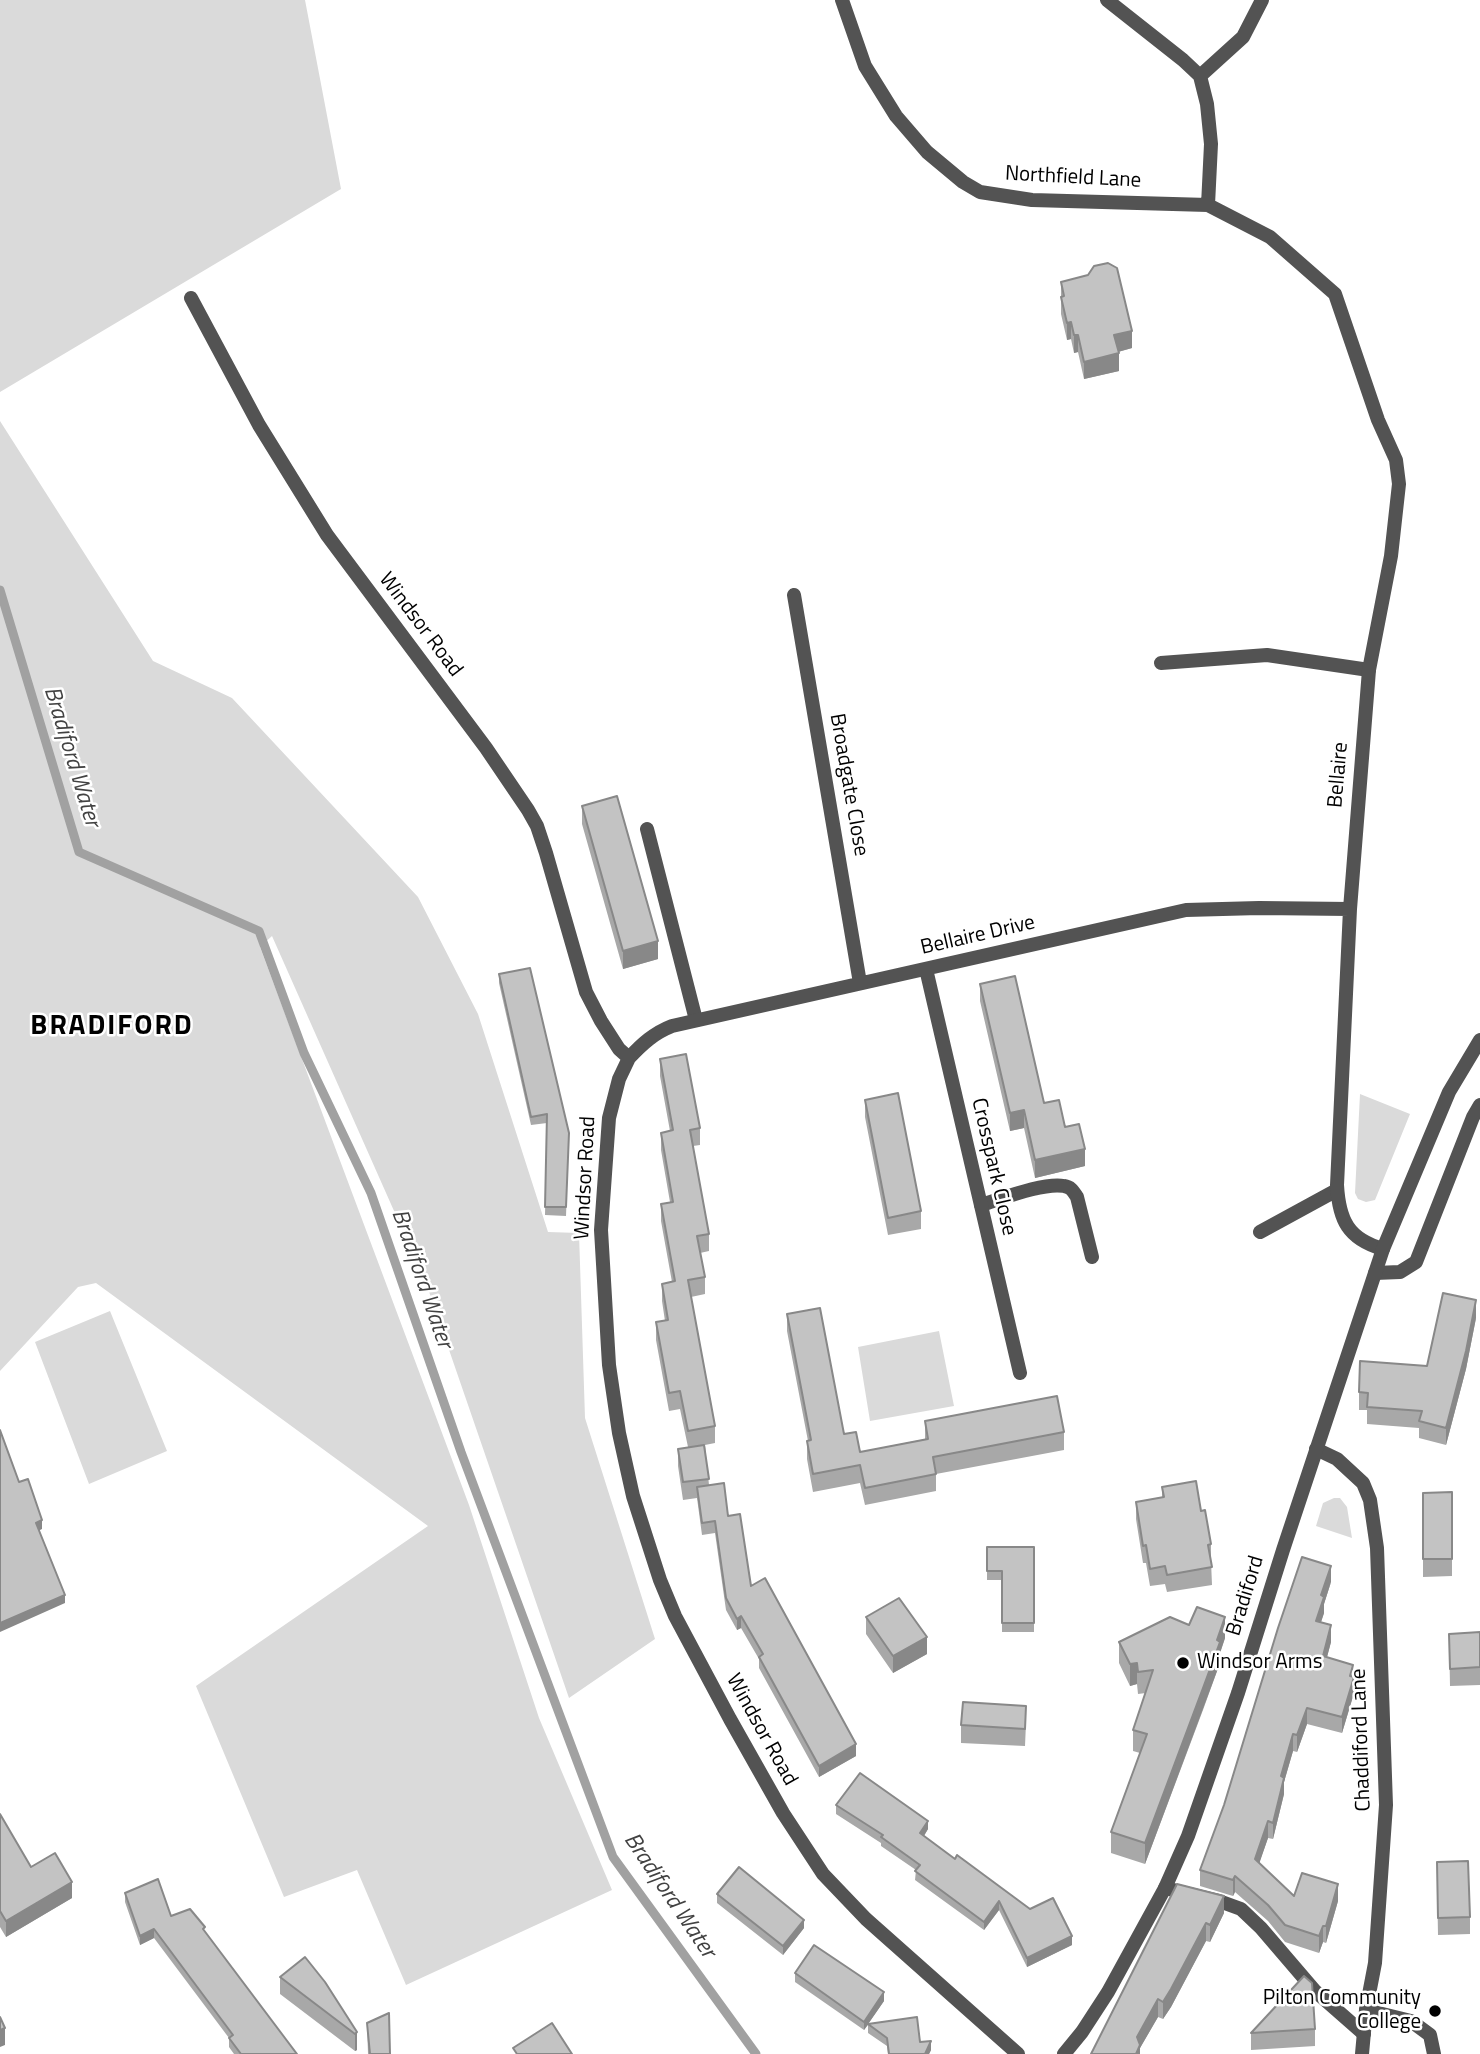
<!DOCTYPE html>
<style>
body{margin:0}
canvas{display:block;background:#fff}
</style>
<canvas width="1480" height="2054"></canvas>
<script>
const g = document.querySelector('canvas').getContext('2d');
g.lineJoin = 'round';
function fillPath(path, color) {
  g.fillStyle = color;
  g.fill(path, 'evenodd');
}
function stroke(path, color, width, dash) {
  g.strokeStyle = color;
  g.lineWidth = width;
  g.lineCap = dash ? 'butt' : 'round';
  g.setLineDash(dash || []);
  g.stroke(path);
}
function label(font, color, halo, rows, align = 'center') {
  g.font = font + ' "Titillium Web",sans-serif';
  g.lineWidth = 5;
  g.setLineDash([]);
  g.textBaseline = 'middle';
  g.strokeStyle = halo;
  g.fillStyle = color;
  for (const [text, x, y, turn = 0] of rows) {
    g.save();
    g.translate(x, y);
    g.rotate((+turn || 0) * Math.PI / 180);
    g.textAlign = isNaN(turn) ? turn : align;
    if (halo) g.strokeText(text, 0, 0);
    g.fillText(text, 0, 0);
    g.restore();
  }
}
fillPath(new Path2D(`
 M0,0H305L341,189L0,392Z
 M0,421L153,661L232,698L418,897L478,1014L548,1232L579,1233L585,1418L655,1639L569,1698L426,1283L272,936L260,947L469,1505L539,1718L612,1890L406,1985L357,1870L284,1897L196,1686L428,1526L96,1283L78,1287L0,1371Z
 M1360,1094L1410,1114L1375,1200L1366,1202L1358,1199L1355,1193Z
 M110,1311L167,1451L89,1484L35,1342Z
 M939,1331L954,1406L870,1421L858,1347Z
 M1334,1498H1340L1347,1507L1352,1538L1316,1526L1323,1503Z`), '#dadada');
stroke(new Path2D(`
 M0,590L79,852L259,931L304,1053L371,1193L461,1452L613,1857L756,2054`), '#a1a1a1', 9);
stroke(new Path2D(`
 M1161,663L1267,655L1369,670
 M647,829L696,1020
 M981,1205C1001,1199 1044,1182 1064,1186C1071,1187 1073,1191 1077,1197L1092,1257
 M1260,1232L1337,1190
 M1375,1273L1400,1272L1416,1262L1473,1117L1480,1105
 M1165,1888L1219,1901L1241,1909L1261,1928L1315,1991L1364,2034
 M1366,2010L1411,2021L1430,2035L1434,2054`), '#535353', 14);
stroke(new Path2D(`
 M842,0L865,66L896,116L927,152L963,182L980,192L1032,200L1208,205L1270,237L1335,294L1378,420L1396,460L1399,484L1391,556L1369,670L1350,909L1337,1185C1339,1220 1348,1239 1383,1249
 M1107,0L1183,60L1200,76L1207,104L1211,144L1208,205
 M1200,76L1243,37L1262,0
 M191,298L259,425L327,535L486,748L528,810L537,826L546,853L586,992L601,1021L619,1049L629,1058L619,1079L609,1118L601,1230L609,1365L619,1433L633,1496L660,1580L675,1616L730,1719L783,1813L823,1874L866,1919L1018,2054
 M794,595L860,983
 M926,969L1020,1373
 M629,1058C642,1044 654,1033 672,1026L1186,910L1259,908L1350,909
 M1316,1449L1337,1459L1363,1483L1370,1500L1377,1548L1386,1805L1375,1963L1366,2010L1362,2054`), '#535353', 14);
stroke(new Path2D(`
 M1064,2054L1082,2032L1108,1992L1165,1888L1188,1836L1238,1693L1283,1550L1383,1249L1449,1092L1480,1040`), '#535353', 14);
fillPath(new Path2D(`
 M1088,275L1132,348L1118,352L1119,371L1084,379L1078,352L1074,353L1071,339L1067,340L1061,314V282Z
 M582,806L658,959L623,969L582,824Z
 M499,974L569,1133L566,1216L545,1215L547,1123L531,1125L499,983Z
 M980,984L1044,1103L1065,1127L1085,1166L1035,1178L1024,1128L1010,1131L980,1001Z
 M660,1059L700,1128V1145L693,1146L709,1234V1251L700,1253L705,1277V1294L691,1297L715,1426V1443L705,1445L709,1485L728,1516L751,1586L856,1756L819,1777L759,1668V1659L741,1628L737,1630L726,1610L715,1533L702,1535L697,1498L683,1500L678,1466V1449L688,1447L680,1409L669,1411L656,1340V1322L665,1321L662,1301V1284L672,1282L661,1221V1204L670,1202L661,1150V1133L670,1131L660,1076Z
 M865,1100L921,1211V1229L888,1235L865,1117Z
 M787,1314L844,1434L860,1452L925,1439V1421L1064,1432V1450L936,1474V1491L865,1505L860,1483L813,1492L807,1459V1441H808L787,1331Z
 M1476,1318L1466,1369L1446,1445L1419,1438V1428L1367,1424V1410H1359V1392L1427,1366Z
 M1162,1487L1201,1511L1211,1544V1561L1212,1585L1167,1592L1165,1584L1150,1586L1146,1563H1143L1136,1519V1502L1162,1497Z
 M1452,1492V1576L1423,1577V1493Z
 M987,1547H1034V1632H1002V1580H987Z
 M1331,1582L1324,1604V1613L1321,1622L1331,1642L1327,1657L1353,1665L1354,1693L1342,1733L1307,1724L1297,1752L1293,1751L1284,1782V1794L1273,1839L1268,1838L1259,1863L1294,1896L1338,1901L1326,1943L1323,1942L1319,1953L1285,1942L1268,1921L1235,1892L1233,1896L1200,1886V1870L1224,1805Z
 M866,1617L927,1654L893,1673L866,1634Z
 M1189,1625L1225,1638L1220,1653V1663L1203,1710L1145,1864L1111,1853V1832L1140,1753L1133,1751V1730L1146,1693L1138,1694L1137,1684L1130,1686L1119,1663V1642Z
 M1480,1632V1685L1450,1686L1449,1634Z
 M1026,1723L1025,1746L961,1743V1725Z
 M836,1805L928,1829L924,1836L1072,1945L1027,1967L999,1910L984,1930L915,1880L916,1870L881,1846V1843L836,1814Z
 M0,1814L31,1867L72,1898L6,1937L0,1927Z
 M1437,1879L1470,1917V1934L1438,1935Z
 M125,1893L205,1932L297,2054H234L229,2047V2038L154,1938L140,1945L125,1902Z
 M717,1894L804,1928L783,1955L717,1903Z
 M1224,1896V1913L1210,1942L1206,1941L1171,2007L1163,2019L1158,2017L1140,2048V2054H1091Z
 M795,1973L884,2001L868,2024L920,2042L931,2050L929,2054H888L887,2046L868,2033V2025L864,2030L795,1982Z
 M280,1977L357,2032V2050L355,2051L280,1994Z
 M367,2023L390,2054H368Z
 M1315,2029V2046L1251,2050V2033Z`), '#a8a8a8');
fillPath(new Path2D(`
 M1071,322V339L1067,340V323Z
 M1132,331V348L1114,353V335Z
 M1074,335H1078V352L1074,353Z
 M1119,353V371L1084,379V362Z
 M658,941V959L623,969V951Z
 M1024,1110V1128L1010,1131V1113Z
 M1085,1149V1166L1035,1178V1160Z
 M1476,1300V1318L1466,1369L1446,1445V1428Z
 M42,1520V1529L36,1532V1523Z
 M1331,1566V1582L1324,1604V1613L1316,1637V1621L1321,1595Z
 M65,1595V1603L0,1632V1623Z
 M741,1616V1628L737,1630V1619Z
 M1225,1617V1638L1220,1653V1663L1145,1864V1843Z
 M1331,1625V1642L1323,1672V1656Z
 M927,1637V1654L893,1673V1656Z
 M1137,1663V1684L1130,1686V1664Z
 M1353,1665L1354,1693L1342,1733V1717Z
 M1307,1708V1724L1297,1752V1735Z
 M1293,1734V1751L1284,1782V1794L1273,1839V1823L1281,1776Z
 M856,1744V1756L819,1777V1766Z
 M928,1821V1829L920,1842V1833Z
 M1268,1821V1838L1255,1876V1859Z
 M1235,1876V1892L1233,1896V1880Z
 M72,1882V1898L6,1937V1921Z
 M1338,1884V1901L1326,1943V1926Z
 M1224,1896V1913L1210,1942V1925Z
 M999,1901V1910L984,1930V1922Z
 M804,1920V1928L783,1955V1946Z
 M1206,1923V1941L1171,2007L1163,2019V2002Z
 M1323,1926V1942L1319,1953V1936Z
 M154,1929V1938L140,1945V1936Z
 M1072,1936V1945L1027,1967V1958Z
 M884,1992V2001L864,2030V2022Z
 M1158,1999V2017L1140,2048V2054H1136L1137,2037Z
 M5,2028V2045L0,2047V2030Z
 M357,2032V2050L355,2051V2034Z
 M931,2041V2050L929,2054H925Z`), '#888');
const building = new Path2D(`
 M1108,263L1117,268L1132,331L1114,335L1119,353L1084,362L1078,335H1074L1071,322L1067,323L1061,297L1064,296L1061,282L1088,275L1094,266Z
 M617,796L658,941L623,951L582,806Z
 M530,968L569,1133L566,1207H545L547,1114L531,1117L499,974Z
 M1015,976L1044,1103L1059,1100L1065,1127L1079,1124L1085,1149L1035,1160L1024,1110L1010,1113L980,984Z
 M686,1054L700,1128L690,1130L709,1234L697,1236L705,1277L688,1280L715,1426L688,1431L680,1391L669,1393L656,1322L668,1320L662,1284L675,1281L661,1204L673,1202L661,1133L673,1130L660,1059Z
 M898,1093L921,1211L888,1218L865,1100Z
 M1443,1293L1476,1300L1466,1351L1446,1428L1419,1421L1422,1411L1367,1407L1368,1393L1359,1392L1360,1361L1427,1366Z
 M820,1308L844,1434L856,1432L860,1452L928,1439L925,1421L1057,1396L1064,1432L933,1457L936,1474L865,1488L860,1465L813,1474L807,1441L811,1440L787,1314Z
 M0,1430L19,1482L28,1479L42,1520L36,1523L65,1595L0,1623Z
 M704,1445L709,1479L683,1482L678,1449Z
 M1196,1481L1201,1511L1205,1510L1211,1544L1208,1545L1212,1567L1167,1575L1165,1566L1150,1569L1146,1545L1143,1546L1136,1502L1164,1497L1162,1487Z
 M724,1483L728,1516L740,1514L751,1586L765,1578L856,1744L819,1766L759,1657L763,1654L741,1616L737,1619L726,1598L715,1521L702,1523L697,1487Z
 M1452,1492V1559H1423V1493Z
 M987,1547H1034V1623H1002V1571H987Z
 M1302,1557L1331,1566L1321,1595L1324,1597L1316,1621L1331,1625L1323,1656L1353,1665L1350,1676L1354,1677L1342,1717L1307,1708L1297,1735L1293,1734L1281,1776L1284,1778L1273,1823L1268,1821L1255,1859L1294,1896L1302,1873L1338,1884L1326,1926H1323L1319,1936L1285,1925L1268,1905L1235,1876L1233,1880L1200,1870L1224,1805L1278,1628Z
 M899,1598L927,1637L893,1656L866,1617Z
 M1197,1607L1225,1617L1217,1640L1220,1642L1203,1688L1145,1843L1111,1832L1147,1734L1133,1730L1153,1670L1138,1672L1137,1663L1130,1664L1119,1642L1170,1617L1189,1625Z
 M1480,1632V1667L1450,1669L1449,1634Z
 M963,1702L1026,1706L1025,1729L961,1725Z
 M860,1773L928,1821L920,1833L955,1859L957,1855L1030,1909L1053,1898L1072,1936L1027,1958L999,1901L984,1922L915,1871L920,1865L881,1837L883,1835L836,1805Z
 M0,1814L31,1867L55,1853L72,1882L6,1921L0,1911Z
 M1468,1861L1470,1917L1438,1918L1437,1862Z
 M739,1867L804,1920L783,1946L717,1894Z
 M158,1879L171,1916L190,1909L205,1927L203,1929L297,2054H241L229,2038L233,2035L154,1929L140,1936L125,1893Z
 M1177,1884L1224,1896L1210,1925L1206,1923L1171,1989L1163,2002L1158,1999L1137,2037L1140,2045L1136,2054H1091Z
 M814,1945L884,1992L864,2022L795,1973Z
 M305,1957L325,1982L357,2032L355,2034L280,1977Z
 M1304,1976L1312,1983L1315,2029L1251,2033Z
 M389,2013L390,2054H370L367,2023Z
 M0,2017L5,2028L0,2030Z
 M917,2017L920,2042L931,2041L925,2054H889L887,2038L868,2024Z
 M552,2023L572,2054H517L513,2048Z`);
fillPath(building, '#c3c3c3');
stroke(building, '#888', 2);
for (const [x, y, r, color] of [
 [1183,1663,7,"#000"],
 [1435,2011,7,"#000"]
]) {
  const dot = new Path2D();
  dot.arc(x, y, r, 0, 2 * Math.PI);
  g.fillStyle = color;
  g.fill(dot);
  stroke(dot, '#fff', 2.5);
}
label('21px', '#000', '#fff', [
 ["Northfield Lane",1073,178,3],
 ["Windsor Road",420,625,53],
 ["Bellaire",1339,775,-85],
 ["Broadgate Close",848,785,80],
 ["Bellaire Drive",978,936,-13],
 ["Crosspark Close",993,1167,77],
 ["Windsor Road",586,1178,-87],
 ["Bradiford",1246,1596,-73],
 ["Windsor Road",761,1730,61],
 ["Chaddiford Lane",1362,1740,-92]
]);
label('21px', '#000', '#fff', [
 ["Windsor Arms",1197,1663],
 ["Pilton Community",1421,1999,"right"],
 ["College",1421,2023,"right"]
], 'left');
label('italic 23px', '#424242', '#fff', [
 ["Bradiford Water",71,757,73],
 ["Bradiford Water",421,1279,71],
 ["Bradiford Water",669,1896,56]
]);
g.letterSpacing = '2px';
label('bold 28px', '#000', '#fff', [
 ["BRADIFORD",112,1027]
]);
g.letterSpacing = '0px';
</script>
